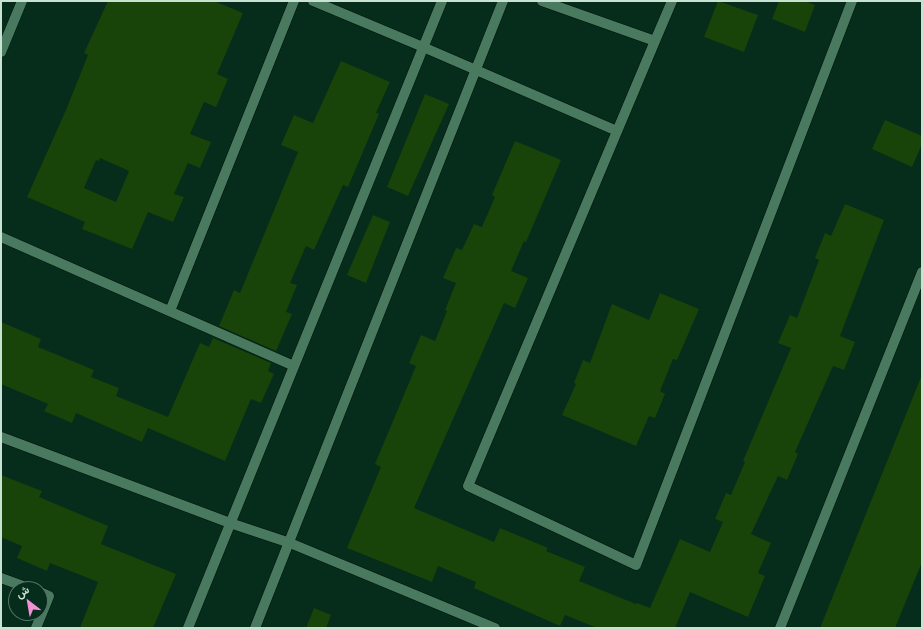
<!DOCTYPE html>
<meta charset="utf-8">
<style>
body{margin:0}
#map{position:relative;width:923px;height:629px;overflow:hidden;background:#062c1b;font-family:Manrope,Vazirmatn,sans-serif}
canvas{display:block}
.frame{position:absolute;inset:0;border:2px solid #c9e3d3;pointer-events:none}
.north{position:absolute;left:8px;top:581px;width:40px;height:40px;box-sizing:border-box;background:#062c1b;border:1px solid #547565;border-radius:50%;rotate:329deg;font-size:11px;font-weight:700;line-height:16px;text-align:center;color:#c9e3d3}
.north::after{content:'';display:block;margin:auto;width:14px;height:18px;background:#f391d5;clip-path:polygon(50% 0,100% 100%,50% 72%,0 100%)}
</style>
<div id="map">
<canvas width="923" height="629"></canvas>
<div class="frame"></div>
<div class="north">ش</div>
</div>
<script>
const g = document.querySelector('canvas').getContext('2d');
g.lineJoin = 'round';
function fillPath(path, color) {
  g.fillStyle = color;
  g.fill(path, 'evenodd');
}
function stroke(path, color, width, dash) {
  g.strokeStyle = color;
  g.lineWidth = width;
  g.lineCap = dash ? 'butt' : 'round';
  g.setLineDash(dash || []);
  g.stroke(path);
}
fillPath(new Path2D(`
 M108,1H214L243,13L217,74L228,79L216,107L204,102L190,134L211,142L200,168L188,163L174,194L184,197L173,222L148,212L132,249L82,229L85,222L27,197L66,110L88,55L84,53ZM100,158L129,171L116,202L84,188L96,160L99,161Z
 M718,1L758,15L744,52L704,37Z
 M779,1H805L815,5L805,32L772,19Z
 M341,61L390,82L376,113L379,114L348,187L343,185L314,250L306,246L290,283L297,285L286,312L292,314L276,351L219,326L234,290L240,293L298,152L281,145L294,115L313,123Z
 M425,94L449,104L408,196L387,187Z
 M885,120L922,136V144L912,167L872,149Z
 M515,141L561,160L526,242L524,241L511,271L528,278L515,308L504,303L414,508L494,542L500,528L548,548L546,551L585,567L579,581L636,604L637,603L650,608L680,539L710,552L723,522L715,519L726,493L731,495L745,462L743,461L791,348L778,343L790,315L797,318L819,260L815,258L825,233L831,236L845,204L884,220L840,336L855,342L844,370L833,366L795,452L798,454L787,480L778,476L751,534L771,543L758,573L765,576L748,617L690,592L675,628H597L565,615L560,626L474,588L476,582L438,566L432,582L347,548L381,467L375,464L416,366L409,363L421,335L435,341L447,311L445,310L456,283L443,278L456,248L462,250L474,224L482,227L495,197L492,195Z
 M373,215L390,222L366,283L347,275Z
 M660,293L699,309L677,360L673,359L660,391L665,394L655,418L649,416L636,446L562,415L576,384L574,383L583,360L590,363L612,304L649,320Z
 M1,322L41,339L38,347L94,370L91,377L119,388L116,396L168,417L200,343L209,347L213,338L271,363L268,371L274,374L261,403L251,399L225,461L148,428L142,442L76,413L72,423L44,411L48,404L1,384Z
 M921,377L922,562L895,628H820Z
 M1,475L42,491L39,497L108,526L101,544L176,574L153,628H80L98,582L50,563L47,571L17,558L22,546L1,537Z
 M314,608L331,615L326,628H306Z`), '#184309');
const minor = new Path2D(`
 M313,1L423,47L617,131
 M542,1L655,41L672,1
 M655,41L468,486L636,565L852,1
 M1,52L22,1
 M1,237L294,366
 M170,311L294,1
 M1,437L230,523L290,543L495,628
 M1,578L31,589
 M36,628L49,596L40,592
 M188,628L442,1
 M255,628L503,1
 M780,628L922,272`);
stroke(minor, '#001307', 11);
stroke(minor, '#49795f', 10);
</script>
